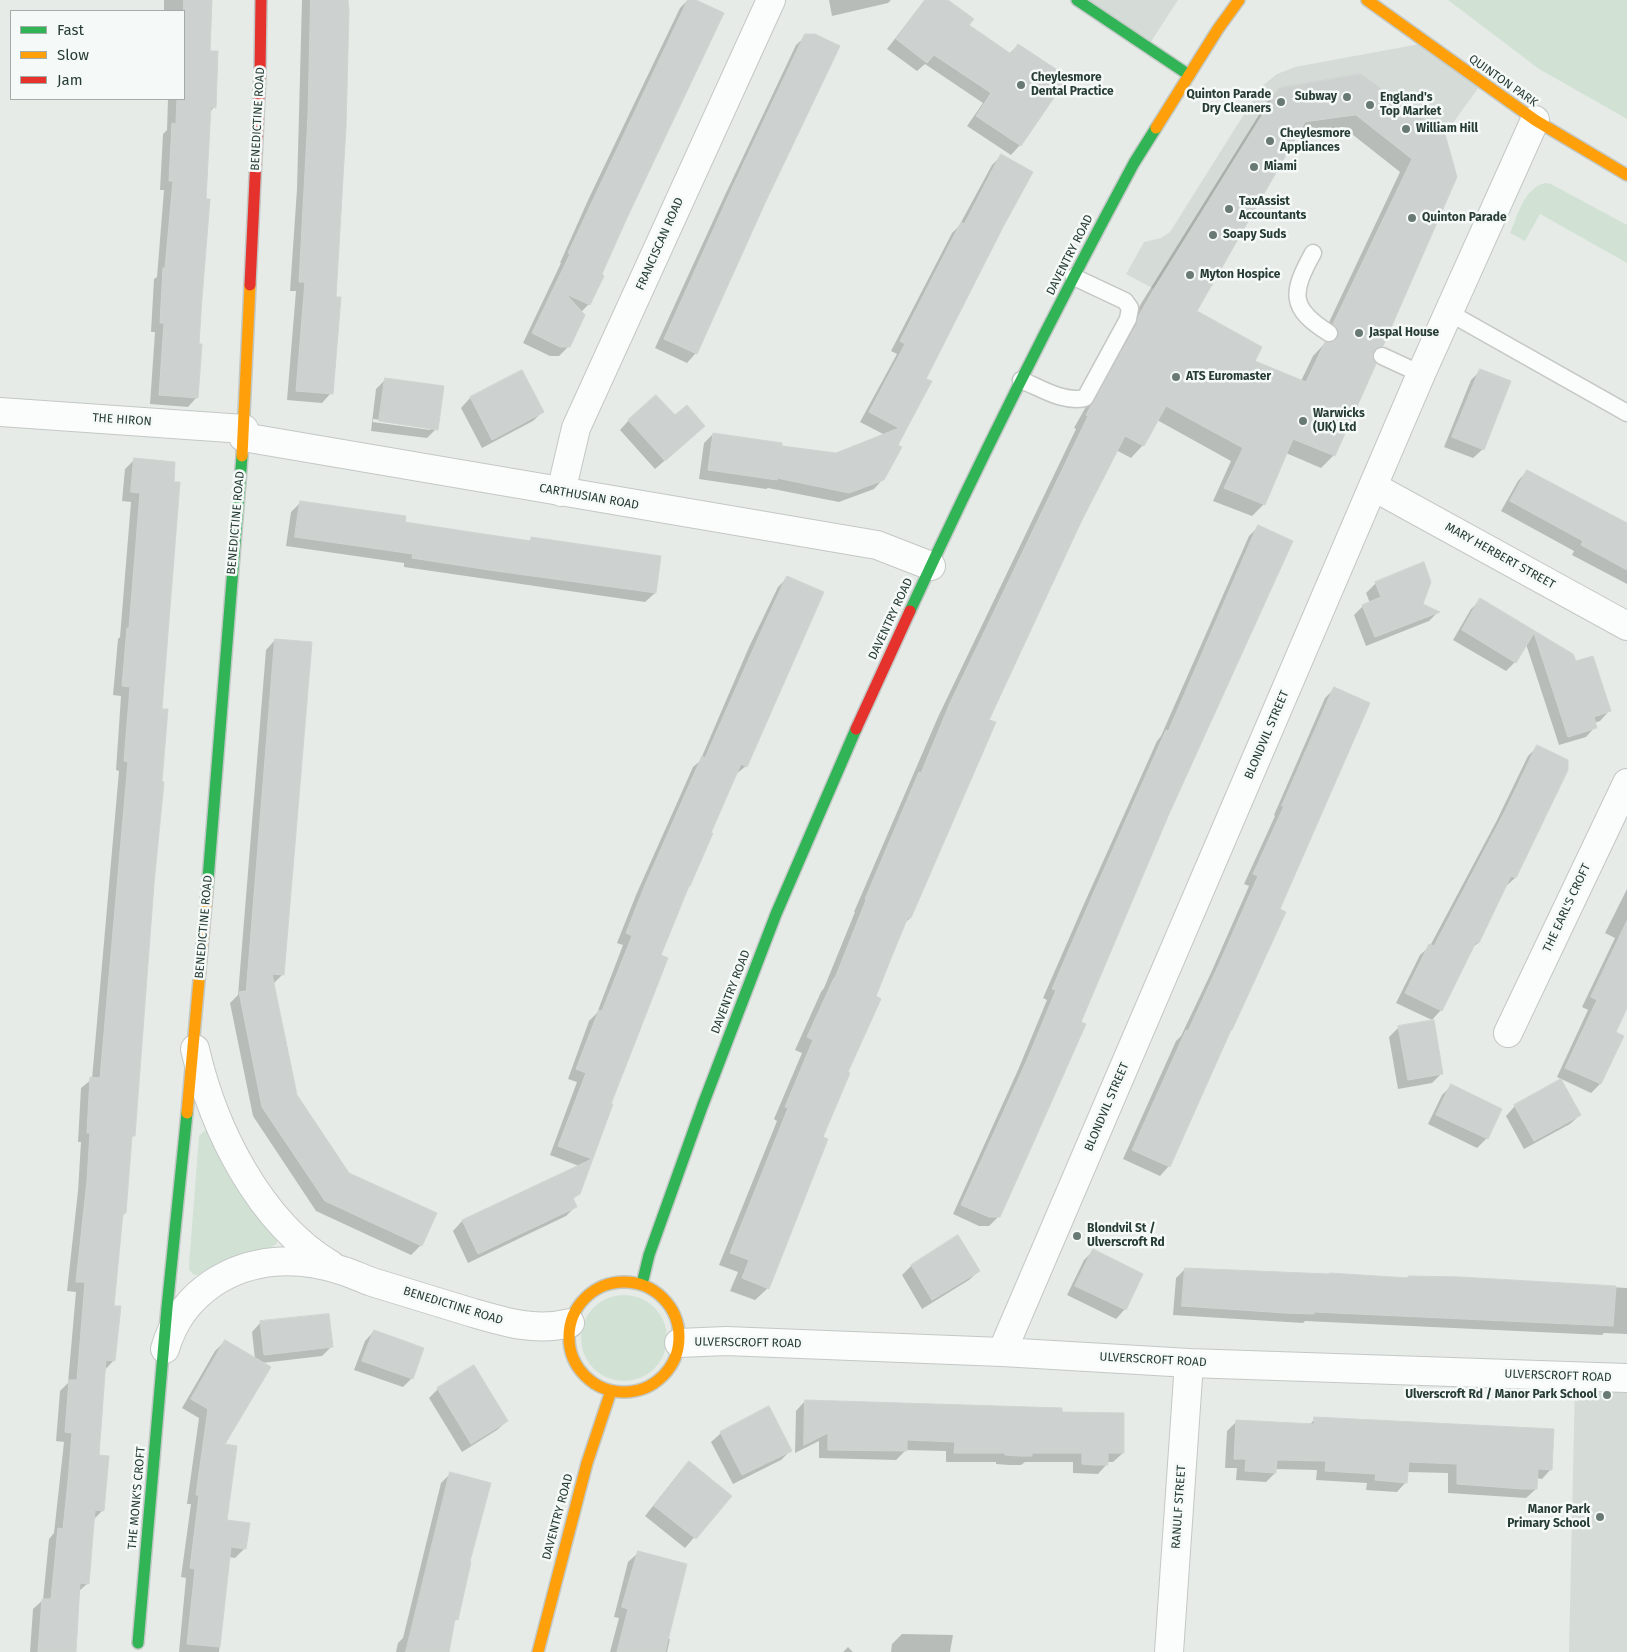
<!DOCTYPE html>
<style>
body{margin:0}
#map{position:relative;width:1627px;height:1652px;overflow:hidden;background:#e6ebe8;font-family:"Fira Sans",sans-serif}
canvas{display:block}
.legend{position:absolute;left:10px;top:10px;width:175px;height:90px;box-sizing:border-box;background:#f5f9f7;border:1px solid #a2ada9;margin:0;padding:6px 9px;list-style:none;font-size:15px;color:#263c35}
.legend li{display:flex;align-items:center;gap:10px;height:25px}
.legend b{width:25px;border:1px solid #a2ada9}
</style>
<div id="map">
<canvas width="1627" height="1652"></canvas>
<ul class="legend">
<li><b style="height:6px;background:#30b455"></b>Fast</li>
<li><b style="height:6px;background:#ff9f0a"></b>Slow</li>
<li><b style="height:6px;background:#e5322d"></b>Jam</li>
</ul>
</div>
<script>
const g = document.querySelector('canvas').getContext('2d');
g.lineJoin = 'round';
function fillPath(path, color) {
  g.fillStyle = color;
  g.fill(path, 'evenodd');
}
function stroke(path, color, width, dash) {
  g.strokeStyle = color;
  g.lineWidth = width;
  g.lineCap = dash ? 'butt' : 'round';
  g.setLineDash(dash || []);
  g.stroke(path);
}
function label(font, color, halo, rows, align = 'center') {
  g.font = font + ' "Fira Sans",sans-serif';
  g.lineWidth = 5;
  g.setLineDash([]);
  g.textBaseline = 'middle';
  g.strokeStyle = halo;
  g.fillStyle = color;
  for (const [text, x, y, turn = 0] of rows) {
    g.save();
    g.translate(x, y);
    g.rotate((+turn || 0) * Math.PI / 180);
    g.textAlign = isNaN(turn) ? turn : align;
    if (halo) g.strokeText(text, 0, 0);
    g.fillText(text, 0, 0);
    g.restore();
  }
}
fillPath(new Path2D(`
 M1077,0H1178L1147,48Z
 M1425,43L1482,83L1445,134L1361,74L1281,88L1154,289L1126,274L1144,242L1161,238L1170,232L1261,87L1277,74L1295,67Z
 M1575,1380L1627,1382V1652H1569Z`), '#d5dcd8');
fillPath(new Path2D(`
 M1448,0H1627V119L1539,69Z
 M1545,183L1551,184L1627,225V263L1540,214L1525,241L1510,233C1518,215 1524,188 1545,183Z
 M207,1130L210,1132L242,1196L277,1238V1243C271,1250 261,1249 251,1251C231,1256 215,1264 198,1275H194L189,1270V1265L199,1136L204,1131Z
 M581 1338a43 43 0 1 1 86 0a43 43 0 1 1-86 0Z`), '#d1e2d5');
fillPath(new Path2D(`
 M164,0H211L208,52L214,107L210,112L198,345L197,397L188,407L150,404L155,332H151L154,279L157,277L164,190H160L163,134L167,130L168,99H184V11H164Z
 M302,0H347L331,393L322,403L287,400L296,291H290L297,189Z
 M688,0H693L625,219L589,304L581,312L569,346L559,356H550L523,343L561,263H560L589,198L668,33L680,8Z
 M829,0H891L888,3L832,16Z
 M925,0H946L967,26L1009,54L1018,45L1020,145L1011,155L967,126L983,103L925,64L917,71L887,49Z
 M806,36L794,138L696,353L687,363L655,348L724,197L796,45Z
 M1280,89L1444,135L1382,346L1371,357L1334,455L1321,468L1286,453L1264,504L1252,516L1213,501L1231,461L1157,420L1143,445L1131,458L1116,450L1081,520L988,720L910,918L903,925L821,1137L768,1288L755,1300L730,1291L738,1272L719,1265L777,1121L774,1119L802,1053L795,1050L821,992L824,988L855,912H854L938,717L1076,429L1074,428L1125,337L1126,331L1142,302L1267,102ZM1343,127L1400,172L1322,337L1326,342L1313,356L1301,381L1253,362L1195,312L1297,133Z
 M1001,156V229L925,379L883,479L874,489L839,502L768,488L766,489L699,479L704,443L713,434L780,447L836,454L885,435L860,422L897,354L891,351L952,233L959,226L992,165Z
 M1481,370L1483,449L1473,458L1444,447L1471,380Z
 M521,372L542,412L533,421L482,448L461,408L470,398Z
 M386,379L436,429L427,438L371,431L376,389ZM373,419L430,427V430L373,422Z
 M629,420L694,435L655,469L620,430Z
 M135,459L174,463L152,884L133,1136L130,1139L125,1213L121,1217L113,1307L114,1360L104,1371L98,1456L103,1510L93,1520L88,1583L78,1592L75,1652H30L33,1609L43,1600L49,1539L54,1533L64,1442L56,1441L60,1391L68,1383L76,1292L67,1291L78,1191L81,1142H78L81,1088L92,1079L119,771L116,770L121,696L113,695L118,639L120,637L131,502L122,501L125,469Z
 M1527,471L1627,525V584L1572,555L1574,551L1501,511L1518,481Z
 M300,503L404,523L528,542L532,538L655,593L645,602L404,567V563L286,546L291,512Z
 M1258,527L1168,814L999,1216L989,1226H979L953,1214L1018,1070L1047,1000L1043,998L1084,904L1157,741L1161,736L1249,536Z
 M788,577L746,766L735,775L659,956L610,1104L611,1105L579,1194L572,1200L575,1207L566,1216L468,1263L453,1231L462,1221L579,1166L550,1155L577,1082L568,1079L589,1021L597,1013L623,945L617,943L636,895L693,767L700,761L749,647L778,587Z
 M1376,583L1421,604L1438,612L1429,621L1366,646L1354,615L1363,606L1370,603L1366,593Z
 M1481,600L1572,654L1575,663L1609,711L1600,721L1594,723L1595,727L1586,737L1559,745L1526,644L1515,662L1506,671L1453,640L1471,609Z
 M275,640L283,974L273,984L296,1096L349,1174L421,1245L411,1255L316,1211L253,1116L230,1003L238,995L266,650Z
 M1334,689L1279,910L1231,1029L1169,1166L1160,1176L1123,1159L1176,1041L1181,1036L1210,975L1249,886L1244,884L1275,816L1274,815L1325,698Z
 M1538,746L1527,853L1515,878L1505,887L1478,943L1472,948L1441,1010L1432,1020L1396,1003L1420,955L1430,946L1496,822L1528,756Z
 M1627,889V1005L1614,1033L1600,1084L1591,1093L1557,1077L1588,1010L1582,1007L1615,938L1605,933Z
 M1399,1027L1442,1073L1432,1083L1398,1089L1389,1037Z
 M1451,1086L1487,1138L1477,1148L1428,1124L1442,1095Z
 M1515,1106L1580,1115L1570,1124L1524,1149L1506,1116Z
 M958,1237L979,1271L969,1280L922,1309L902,1275L911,1266Z
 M1093,1251L1125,1309L1116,1319L1067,1295L1084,1260Z
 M1185,1269L1406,1280L1408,1277L1460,1278L1627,1288V1334L1604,1333L1602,1335L1305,1321L1303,1323L1173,1315L1176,1278Z
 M261,1322L331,1347L322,1356L262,1363L223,1445L226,1521L245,1548L235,1558L229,1557L219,1652H179L186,1578L181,1577L191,1504H187L199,1418L182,1408L215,1351L225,1341L255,1359L252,1332Z
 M374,1331L412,1378L403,1387L354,1370L365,1341Z
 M438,1389L507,1421L497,1430L462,1452L429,1398Z
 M805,1401L1061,1413L1123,1453L1113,1462H1107V1464L1098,1474L1073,1473V1462H1025L1021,1465H1009L996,1464V1462H946V1451L906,1450L896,1460L819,1458V1441L795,1453L796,1411Z
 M1315,1419L1551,1469L1542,1479L1536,1478V1489L1526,1498L1448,1493V1473L1407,1472L1406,1482L1397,1492L1366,1490L1367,1483L1316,1480L1317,1470L1275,1469V1473L1266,1482L1236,1480L1237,1468H1225L1227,1431L1237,1421L1309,1425Z
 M721,1433L791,1450L781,1460L733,1484L711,1442Z
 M689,1463L730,1496L685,1548L645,1516L680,1472Z
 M450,1474L457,1619L453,1622L447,1652H396L398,1643L403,1638L441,1483Z
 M638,1553L667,1639H670L667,1652H610L619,1618L614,1617L628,1562Z
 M902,1634L953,1635L950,1652H891L892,1644Z
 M848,1647L853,1652H843Z`), '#0003');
const building = new Path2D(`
 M184,0H212L210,51H218L216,108L211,107L206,199H210L202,298L199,344H202L198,398L159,395L164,323H160L163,268H165L173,181H169L172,123L176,124L177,99H184Z
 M311,0H348L349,11L346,127L336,297H341L333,394L296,391L305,282H299L308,116Z
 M688,0H696L724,13L626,220L602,274L604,276L590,305L566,294L585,315L570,347H560L532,333L570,254L568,253L599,187Z
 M925,0H948L974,19L969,25L1011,54L1018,44L1068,77L1021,146L976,116L991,93L934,55L927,63L896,39Z
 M805,34H815L840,46L765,203L697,354L664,339L733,186Z
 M1361,74L1445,134L1457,177L1383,346L1377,348L1373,352L1372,357L1376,364L1335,456L1293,439L1265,505L1224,488L1243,448L1166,406L1144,446L1125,436L1082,520L989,720L996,722L911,918L908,917L892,956L876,996L881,999L848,1072L850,1073L823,1137L828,1139L769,1289L742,1278L749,1260L730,1253L788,1108L785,1107L813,1040L807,1037L834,978H835L866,900L865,899L919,772L921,773L950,703L1088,416L1086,415L1137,324L1138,317L1154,289L1279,88ZM1356,115L1412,159L1333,324L1338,329L1337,338L1333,342H1325L1306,382L1255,361L1262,347L1197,311L1305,122Z
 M1001,154L1033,172L1002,229L926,379L932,381L898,445L902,447L884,480L849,493L777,478V480L708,470L713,433L782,443V446L836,453L899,428L869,412L905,344L900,341L922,298L961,222L964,224Z
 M1480,369L1511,381L1484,450L1452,437Z
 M522,370L544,412L492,440L470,397Z
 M385,378L444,386L438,430L379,421Z
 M656,395L675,415L687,405L705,426L665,461L628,420Z
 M134,458L175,462L174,482H180L162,709H168L162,781L164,782L154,884L135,1136H132L126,1213H123L114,1306H121L115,1361L106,1360L99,1455L109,1456L104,1511L95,1510L89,1584L80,1583L76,1652H38L42,1599H51L58,1528L63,1529L68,1481L72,1433L65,1432L69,1380H77L85,1282H76L87,1181L90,1133H87L90,1077L100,1078L128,762L124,761L130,687L122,686L127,628H129L140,493L131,492Z
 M1527,470L1627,523V570L1581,545L1583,541L1510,501Z
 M300,501L406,516L405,522L470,532L531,541V537L661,556L656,593L489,570L412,558L413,554L295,537Z
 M1258,525L1293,541L1169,814L1081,1022L1086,1024L1027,1157L1000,1217H989L961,1205L1027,1060L1056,990L1052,989L1093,894L1166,730L1168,731Z
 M1424,562L1431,582L1423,604L1440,612L1375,637L1362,605L1381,597L1375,582Z
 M787,576L824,592L747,767L741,764L711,833H713L690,886H689L661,955L668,958L611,1104H613L580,1194L573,1198L577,1207L478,1254L462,1220L592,1159L558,1146L586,1073L576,1069L599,1010L602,1011L632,936L626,933L645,885L702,756L705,758L759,636Z
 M1480,598L1573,654L1576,661L1593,656L1611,711L1594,717L1597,728L1568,737L1534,633L1516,663L1462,630Z
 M275,639L312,642L284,975L272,974L297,1095L349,1173L437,1213L422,1246L325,1201L262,1107L239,992L246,991Z
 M1334,687L1370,703L1280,909L1286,912L1232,1030H1231L1170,1167L1132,1150L1186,1030L1188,1031L1219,964L1258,876L1253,874L1284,806H1282Z
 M1537,745L1568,760V770L1516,878L1511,876L1479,943L1476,942L1442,1011L1405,993L1429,944L1434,946L1505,811Z
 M1627,921V1008L1616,1032L1624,1036L1601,1084L1565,1068L1597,1000L1591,997Z
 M1434,1020L1443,1074L1408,1080L1398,1026Z
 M1561,1079L1581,1115L1534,1141L1514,1105Z
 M1451,1084L1502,1109L1488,1139L1436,1115Z
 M958,1235L980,1271L932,1300L911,1265Z
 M1093,1249L1143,1274L1126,1310L1075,1286Z
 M1185,1268L1329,1274V1273L1408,1278V1276L1460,1277L1616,1286L1613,1326L1314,1312V1314L1285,1313L1182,1306Z
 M329,1314L333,1347L264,1355L260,1321Z
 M374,1330L424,1348L413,1379L362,1361Z
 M225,1340L271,1367L225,1444L237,1446L227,1520L250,1523L246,1549L231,1547L220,1647L187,1644L195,1569L190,1568L199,1495H196L208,1409L191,1399Z
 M474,1365L508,1421L471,1444L437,1388Z
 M805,1400L1062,1408V1412L1124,1413V1453H1108V1465H1094L1082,1464V1453H1032V1456H1019L1005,1455V1453H954L955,1442L907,1440V1451L828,1450V1433L804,1445Z
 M769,1406L792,1451L742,1475L720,1432Z
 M1314,1417L1554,1429L1552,1470L1538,1469L1537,1489H1523L1457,1484V1464L1409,1462L1407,1483L1375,1480L1376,1474L1325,1471L1326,1461L1277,1460L1276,1473L1245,1471L1246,1459H1234L1236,1420L1314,1424Z
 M689,1461L732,1496L696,1539L654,1506Z
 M450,1472L491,1483L470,1561L471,1562L458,1620L455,1619L449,1652H406Z
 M638,1551L687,1564L665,1652H617L628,1609L622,1607Z`);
fillPath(building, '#cdd2d0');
stroke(building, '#cfd4d1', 1);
const lane = new Path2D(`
 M1313,253C1291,293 1289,308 1329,333
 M1448,312L1627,413
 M1382,356L1421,374
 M1021,380C1041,388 1063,403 1085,398L1128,319L1130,308L1125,301L1074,277`);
const street = new Path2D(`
 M0,412L244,429
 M243,437L877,545L931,566
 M1374,487L1627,626
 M561,492L576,428L771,0
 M1508,1033L1627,783
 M195,1049C213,1128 259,1222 331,1265
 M679,1343L726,1341L1002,1352L1189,1363L1627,1378
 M165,1349C173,1321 189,1299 213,1283C251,1258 297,1256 340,1270C351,1273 361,1278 372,1282C405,1292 437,1302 470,1312C504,1322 535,1332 570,1323
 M1002,1352L1421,374L1535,120
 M1169,1652L1189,1363`);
const fast = new Path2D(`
 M1077,0L1189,75
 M910,611C980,459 1055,310 1134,163L1156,128
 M207,892L242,456
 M642,1284L649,1255L702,1107L776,914L856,729
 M138,1643L167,1308L187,1113`);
const slow = new Path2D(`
 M1367,0L1535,120L1627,175
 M1156,128L1218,29L1239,0
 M242,456L250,285
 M187,1113L207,892
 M569 1337a55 55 0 1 1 110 0a55 55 0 1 1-110 0Z
 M538,1652L587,1463L611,1391`);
const jam = new Path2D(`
 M250,285L260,73L261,0
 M856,729L910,611`);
stroke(lane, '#c3c8c5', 19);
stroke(street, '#c3c8c5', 30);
stroke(fast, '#c2c8c5', 14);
stroke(slow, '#c2c8c5', 14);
stroke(jam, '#c2c8c5', 14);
stroke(lane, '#fbfcfc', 16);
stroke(street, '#fbfcfc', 28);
stroke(fast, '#30b455', 11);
stroke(slow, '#ff9f0a', 11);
stroke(jam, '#e5322d', 11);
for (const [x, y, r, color] of [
 [1021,85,5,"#697974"],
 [1347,97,5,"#697974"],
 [1281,102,5,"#697974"],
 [1370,105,5,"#697974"],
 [1406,129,5,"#697974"],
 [1270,141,5,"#697974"],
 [1254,167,5,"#697974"],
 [1229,209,5,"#697974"],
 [1412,218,5,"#697974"],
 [1213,235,5,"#697974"],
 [1190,275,5,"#697974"],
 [1359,333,5,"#697974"],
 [1176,377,5,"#697974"],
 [1303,421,5,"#697974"],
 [1077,1236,5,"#697974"],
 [1607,1395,5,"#697974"],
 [1600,1517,5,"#697974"]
]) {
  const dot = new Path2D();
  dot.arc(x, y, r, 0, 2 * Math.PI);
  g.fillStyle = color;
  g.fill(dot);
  stroke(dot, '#f5f9f7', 2);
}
label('bold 12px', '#263c35', '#f5f9f7', [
 ["Cheylesmore",1031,78],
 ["Dental Practice",1031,92],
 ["Quinton Parade",1271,95,"right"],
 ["Dry Cleaners",1271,109,"right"],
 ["Subway",1337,97,"right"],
 ["England's",1380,98],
 ["Top Market",1380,112],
 ["William Hill",1416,129],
 ["Cheylesmore",1280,134],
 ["Appliances",1280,148],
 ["Miami",1264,167],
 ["TaxAssist",1239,202],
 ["Accountants",1239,216],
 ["Quinton Parade",1422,218],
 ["Soapy Suds",1223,235],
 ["Myton Hospice",1200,275],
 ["Jaspal House",1369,333],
 ["ATS Euromaster",1186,377],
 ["Warwicks",1313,414],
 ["(UK) Ltd",1313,428],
 ["Blondvil St /",1087,1229],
 ["Ulverscroft Rd",1087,1243],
 ["Ulverscroft Rd / Manor Park School",1597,1395,"right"],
 ["Manor Park",1590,1510,"right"],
 ["Primary School",1590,1524,"right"]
], 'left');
label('12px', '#263c35', '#f5f9f7', [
 ["QUINTON PARK",1503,81,35],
 ["BENEDICTINE ROAD",258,119,-87],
 ["FRANCISCAN ROAD",660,244,-66],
 ["DAVENTRY ROAD",1070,255,-63],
 ["THE HIRON",122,420,4],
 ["CARTHUSIAN ROAD",589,497,10],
 ["BENEDICTINE ROAD",236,523,-85],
 ["MARY HERBERT STREET",1500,556,29],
 ["DAVENTRY ROAD",891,619,-65],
 ["BLONDVIL STREET",1267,735,-67],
 ["THE EARL'S CROFT",1567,908,-65],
 ["BENEDICTINE ROAD",204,927,-85],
 ["DAVENTRY ROAD",731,992,-69],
 ["BLONDVIL STREET",1107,1107,-67],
 ["BENEDICTINE ROAD",453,1306,17],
 ["ULVERSCROFT ROAD",748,1343,1],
 ["ULVERSCROFT ROAD",1153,1360,3],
 ["ULVERSCROFT ROAD",1558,1376,2],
 ["THE MONK'S CROFT",137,1498,-85],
 ["RANULF STREET",1179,1507,-86],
 ["DAVENTRY ROAD",558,1517,-75]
]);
</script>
